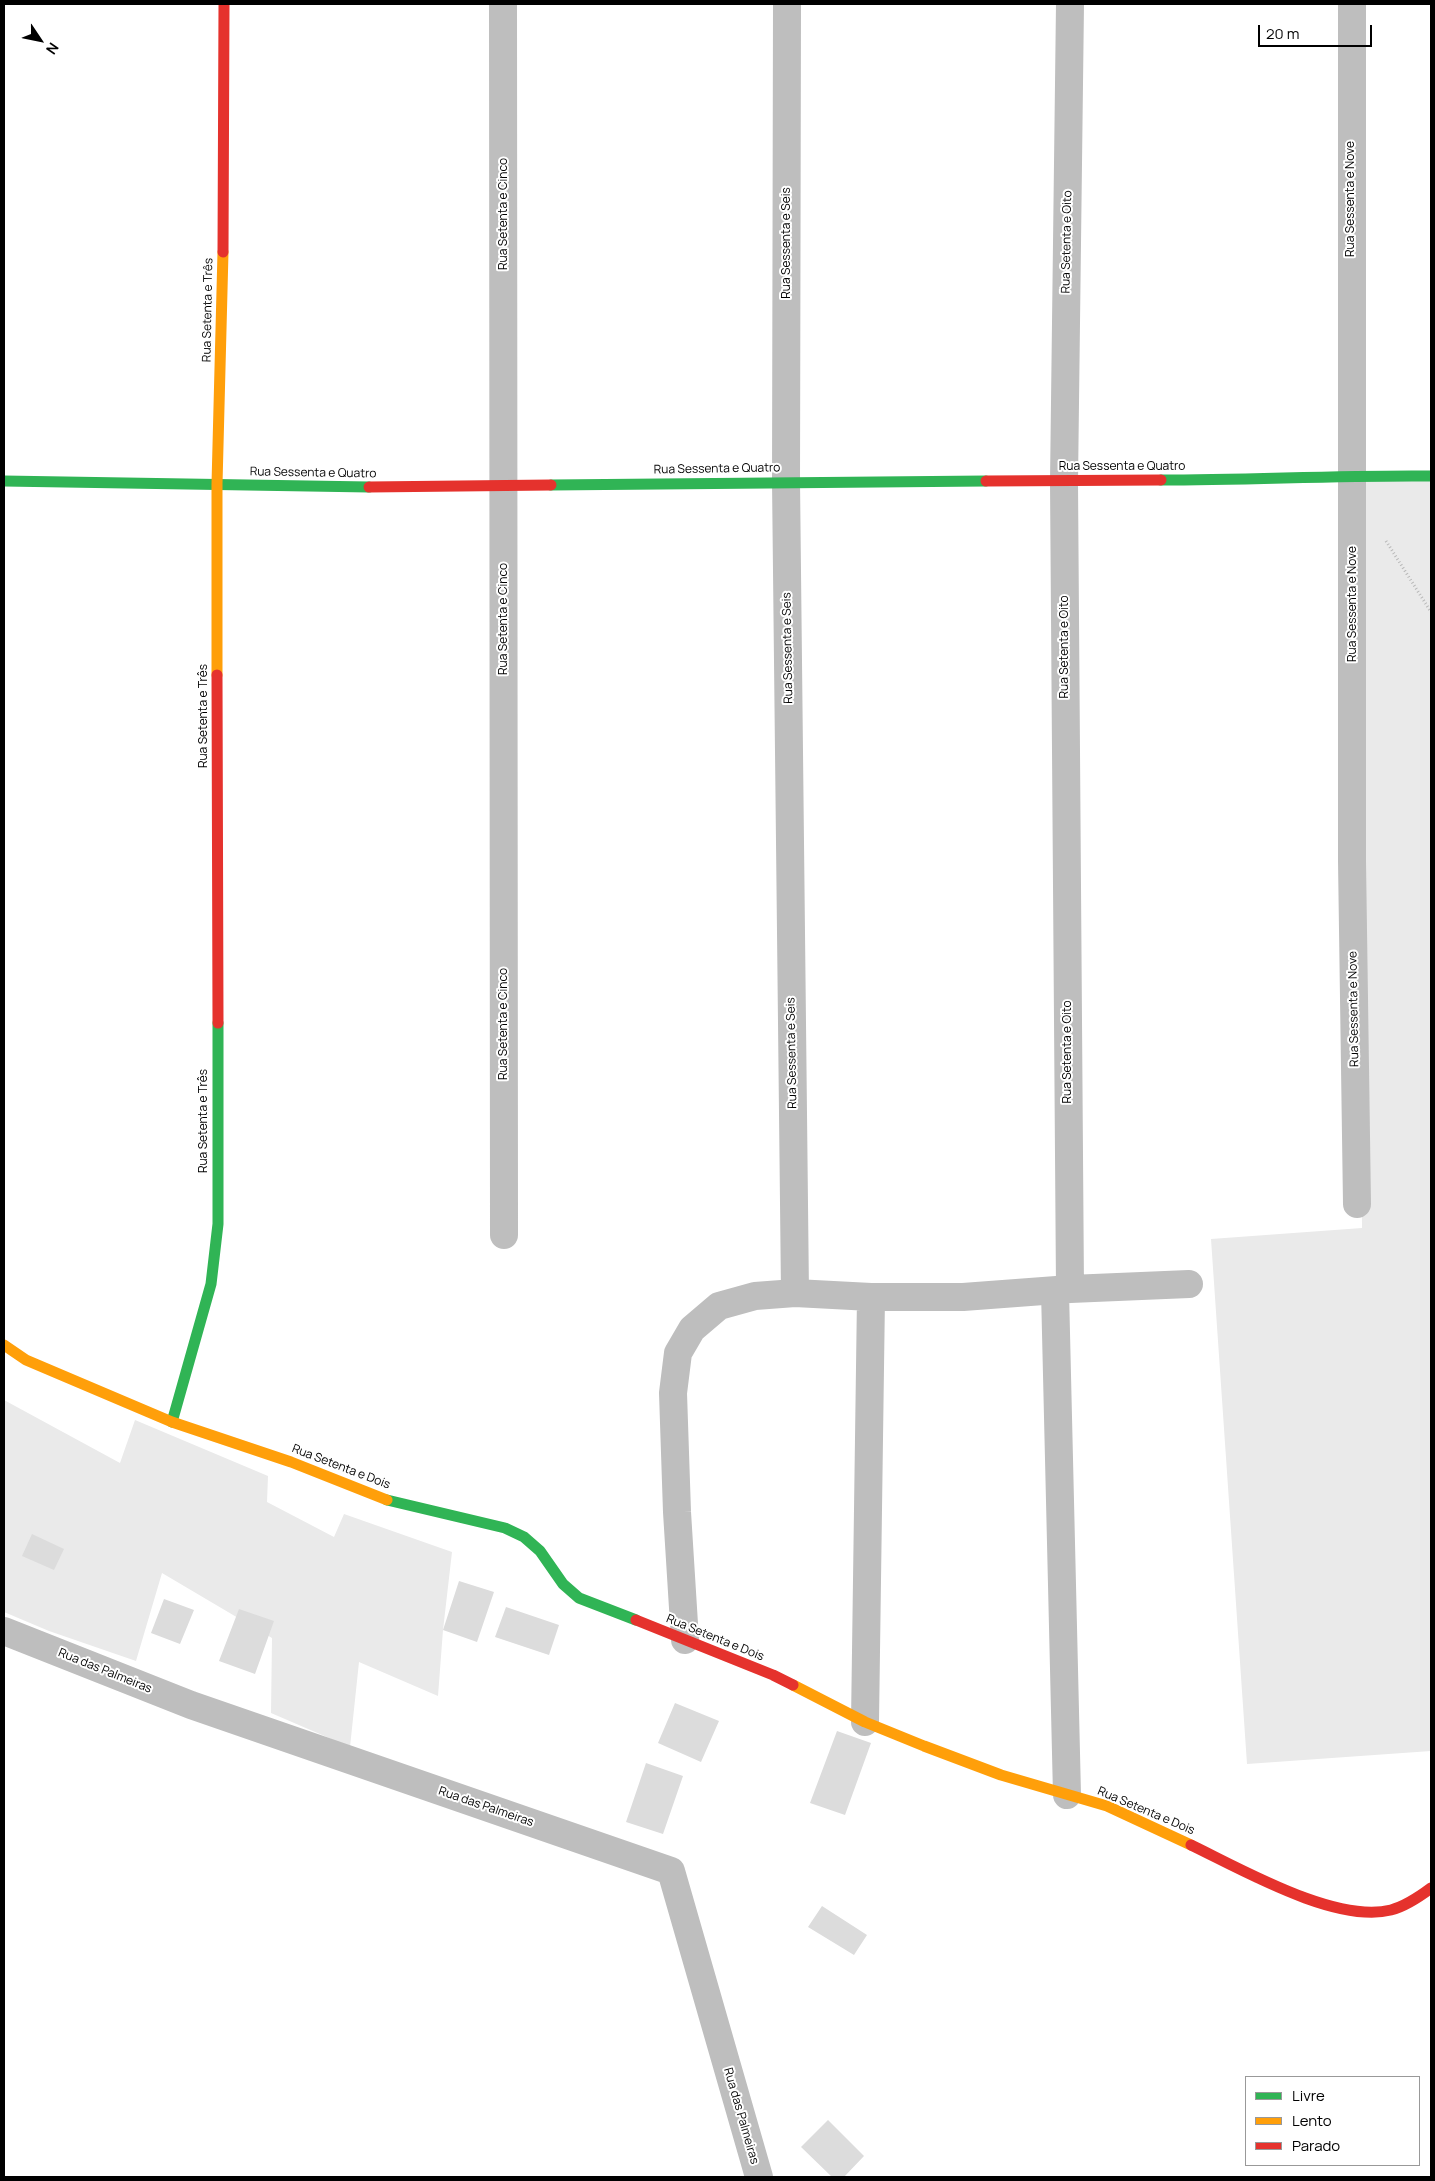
<!DOCTYPE html>
<meta charset="utf-8">
<style>
body{margin:0}
#map{position:relative;width:1435px;height:2181px;overflow:hidden;background:#fff;font-family:Manrope,sans-serif}
canvas{display:block}
.frame{position:absolute;inset:0;border:5px solid #000;pointer-events:none}
.legend{position:absolute;left:1245px;top:2076px;width:175px;height:90px;box-sizing:border-box;background:#fff;border:1px solid #999;margin:0;padding:6px 9px;list-style:none;font-size:15px;color:#000}
.legend li{display:flex;align-items:center;gap:10px;height:25px}
.legend b{width:25px;border:1px solid #999}
.north{position:absolute;left:15px;top:15px;width:50px;height:50px;-webkit-text-stroke:4px #fff;paint-order:stroke;rotate:124deg;font-size:14px;font-weight:700;line-height:20px;text-align:center;color:#000}
.north::after{content:'';display:block;margin:auto;width:18px;height:22px;background:#000;clip-path:polygon(50% 0,100% 100%,50% 72%,0 100%)}
.scale{position:absolute;left:1258px;top:25px;width:114px;height:22px;box-sizing:border-box;border:2px solid #000;border-top:0;padding-left:6px;font-size:15px;line-height:18px;white-space:nowrap;color:#000;-webkit-text-stroke:4px #fff;paint-order:stroke}
</style>
<div id="map">
<canvas width="1435" height="2181"></canvas>
<div class="frame"></div>
<ul class="legend">
<li><b style="height:6px;background:#30b455"></b>Livre</li>
<li><b style="height:6px;background:#ff9f0a"></b>Lento</li>
<li><b style="height:6px;background:#e5322d"></b>Parado</li>
</ul>
<div class="north">N</div>
<div class="scale">20 m</div>
</div>
<script>
const g = document.querySelector('canvas').getContext('2d');
g.lineJoin = 'round';
function fillPath(path, color) {
  g.fillStyle = color;
  g.fill(path, 'evenodd');
}
function stroke(path, color, width, dash) {
  g.strokeStyle = color;
  g.lineWidth = width;
  g.lineCap = dash ? 'butt' : 'round';
  g.setLineDash(dash || []);
  g.stroke(path);
}
function label(font, color, halo, rows, align = 'center') {
  g.font = font + ' Manrope,sans-serif';
  g.lineWidth = 4;
  g.setLineDash([]);
  g.textBaseline = 'middle';
  g.strokeStyle = halo;
  g.fillStyle = color;
  for (const [text, x, y, turn = 0] of rows) {
    g.save();
    g.translate(x, y);
    g.rotate((+turn || 0) * Math.PI / 180);
    g.textAlign = isNaN(turn) ? turn : align;
    if (halo) g.strokeText(text, 0, 0);
    g.fillText(text, 0, 0);
    g.restore();
  }
}
fillPath(new Path2D(`
 M1358,481H1431V1751L1247,1764L1211,1239L1362,1228Z
 M4,1400L120,1463L135,1420L268,1476L267,1502L334,1537L344,1514L452,1552L443,1630L438,1696L359,1662L350,1747L271,1713L272,1638L162,1573L136,1661L49,1631L4,1612Z`), '#eaeaea');
fillPath(new Path2D(`
 M32,1534L64,1549L54,1570L22,1556Z
 M459,1581L494,1592L477,1642L443,1630Z
 M164,1599L194,1610L180,1644L151,1633Z
 M506,1607L559,1625L549,1655L495,1637Z
 M239,1609L274,1621L255,1674L219,1661Z
 M675,1703L719,1721L701,1762L658,1743Z
 M837,1731L871,1743L845,1815L810,1803Z
 M646,1763L683,1776L663,1834L626,1822Z
 M822,1906L867,1935L854,1955L808,1927Z
 M828,2120L864,2156L844,2177H832L801,2147Z`), '#dcdcdc');
stroke(new Path2D(`
 M1386,541L1431,612`), '#b8b8b8', 3, [1, 2.5]);
stroke(new Path2D(`
 M503,4L504,1235
 M787,4L786,481L795,1293
 M1070,4L1064,482L1070,1289
 M1352,4V861L1357,1204
 M1055,1291L1067,1795
 M4,1631L191,1705L671,1871L759,2177
 M685,1640L677,1512L673,1393L678,1353L692,1329L719,1306L755,1296L795,1293L871,1297H963L1070,1289L1189,1284
 M865,1722L871,1297`), '#bebebe', 28);
stroke(new Path2D(`
 M1161,480C1251,480 1341,475 1431,476
 M4,481L369,487
 M551,485L986,481
 M172,1422L211,1284L218,1224V1023
 M387,1500L505,1528L524,1537L540,1551L563,1584L579,1598L636,1620`), '#30b455', 11);
stroke(new Path2D(`
 M217,675V484L223,252
 M4,1345L26,1360L172,1422L291,1462L387,1500
 M793,1685L865,1722L924,1746L1001,1775L1107,1806L1191,1845`), '#ff9f0a', 11);
stroke(new Path2D(`
 M223,252L224,4
 M986,481L1161,480
 M369,487L551,485
 M217,675L218,1023
 M636,1620L773,1675L793,1685
 M1191,1845C1241,1869 1336,1924 1391,1910C1406,1906 1419,1897 1431,1888`), '#e5322d', 11);
label('12px', '#000', '#fff', [
 ["Rua Sessenta e Nove",1351,199,-90],
 ["Rua Setenta e Cinco",504,214,-90],
 ["Rua Setenta e Oito",1067,242,-89],
 ["Rua Sessenta e Seis",787,243,-90],
 ["Rua Setenta e Três",208,310,-89],
 ["Rua Sessenta e Quatro",1122,467],
 ["Rua Sessenta e Quatro",717,469,-1],
 ["Rua Sessenta e Quatro",313,473,1],
 ["Rua Sessenta e Nove",1353,604,-90],
 ["Rua Setenta e Cinco",504,619,-90],
 ["Rua Setenta e Oito",1065,647,-90],
 ["Rua Sessenta e Seis",788,648,-91],
 ["Rua Setenta e Três",204,716,-90],
 ["Rua Sessenta e Nove",1354,1009,-91],
 ["Rua Setenta e Cinco",504,1024,-90],
 ["Rua Setenta e Oito",1068,1052,-90],
 ["Rua Sessenta e Seis",792,1053,-91],
 ["Rua Setenta e Três",204,1121,-90],
 ["Rua Setenta e Dois",341,1467,21],
 ["Rua Setenta e Dois",715,1638,22],
 ["Rua das Palmeiras",105,1671,22],
 ["Rua das Palmeiras",486,1807,19],
 ["Rua Setenta e Dois",1146,1811,23],
 ["Rua das Palmeiras",741,2116,74]
]);
</script>
